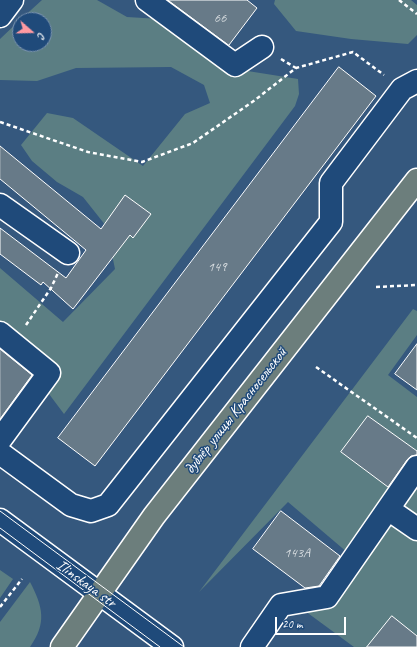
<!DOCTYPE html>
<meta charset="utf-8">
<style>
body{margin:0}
#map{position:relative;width:417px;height:647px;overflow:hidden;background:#35587e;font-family:Caveat,sans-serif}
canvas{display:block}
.north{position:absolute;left:12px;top:12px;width:40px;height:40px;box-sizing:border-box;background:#1f4a7a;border:1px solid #7992af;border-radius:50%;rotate:110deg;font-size:11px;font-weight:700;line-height:16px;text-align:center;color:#fff}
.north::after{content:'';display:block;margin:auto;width:14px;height:18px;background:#ff9aa2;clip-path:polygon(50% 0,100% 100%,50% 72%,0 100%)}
.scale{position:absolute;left:275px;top:617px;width:71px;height:18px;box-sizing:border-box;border:2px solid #fff;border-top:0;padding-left:5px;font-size:12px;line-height:14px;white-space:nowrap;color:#fff;-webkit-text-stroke:3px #1f4a7a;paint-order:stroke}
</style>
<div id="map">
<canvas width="417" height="647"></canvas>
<div class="north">С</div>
<div class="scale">20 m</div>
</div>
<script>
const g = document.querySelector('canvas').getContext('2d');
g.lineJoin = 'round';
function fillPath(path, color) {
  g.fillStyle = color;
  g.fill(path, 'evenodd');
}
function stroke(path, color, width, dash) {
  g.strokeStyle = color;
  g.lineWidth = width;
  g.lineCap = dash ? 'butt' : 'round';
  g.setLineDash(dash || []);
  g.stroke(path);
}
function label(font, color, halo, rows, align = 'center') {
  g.font = font + ' Caveat,sans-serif';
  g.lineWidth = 3;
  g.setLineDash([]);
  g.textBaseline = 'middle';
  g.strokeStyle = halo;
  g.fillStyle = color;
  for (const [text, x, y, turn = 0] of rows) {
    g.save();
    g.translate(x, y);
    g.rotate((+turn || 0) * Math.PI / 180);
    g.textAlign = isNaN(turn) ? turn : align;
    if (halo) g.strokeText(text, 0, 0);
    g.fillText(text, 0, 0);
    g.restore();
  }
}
fillPath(new Path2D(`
 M42,0H97L127,17L160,19L235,69L298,79L299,94L295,106L64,414L49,394V373L0,327V268L63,322L115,269L106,226L83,197L57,182L32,161L21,145L47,113L73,118L143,166L185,114L210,103L204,85L171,67L76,68L37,81L0,80V39L20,20V44H44V20H20Z
 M275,0H411L417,5V35L408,44L351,39L296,31L274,4Z
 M413,309L417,311V335L388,375L417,397V636L404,647H354L305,611L348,553L288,502L199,592Z
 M0,570L13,579L0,598Z
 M30,582C43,607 47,623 30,647H0V622Z`), '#5b7e83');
const building = new Path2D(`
 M168,0H247L257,8L229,45Z
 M339,67L376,96L95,466L58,438Z
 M0,146L101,229L125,195L151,214L133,238L130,235L73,309L43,282L41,285L0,254V228L66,278L86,250L0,179Z
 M417,344V390L395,374Z
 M0,349L32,375L0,419Z
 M368,416L417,451V455L411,456L407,460L388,487L341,452Z
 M281,511L340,556L319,586L305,588L253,549Z
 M392,616L417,636V647H367Z`);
fillPath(building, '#677a88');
stroke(building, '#fff', 1);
const minor = new Path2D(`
 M147,0L235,65L262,47
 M0,16L12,0
 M0,205L68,253
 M0,333L49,373L0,440
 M0,453L71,505L91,511L108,505L331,222V183L402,89L417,81
 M388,509L417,529
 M0,520L172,647
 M252,647L281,605L327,597L417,467`);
const major = new Path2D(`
 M62,647L154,516L417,180`);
stroke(minor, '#fff', 25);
stroke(major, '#fff', 25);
stroke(new Path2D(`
 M399,0L417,14
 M281,59L296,68
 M0,122L88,152L142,162L193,143L255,100L296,68L353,52L384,75
 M376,287L417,285
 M26,325L51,288L58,273
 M316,367L417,438
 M0,607L22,579`), '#fff', 2.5, [4, 3]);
stroke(minor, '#1f4a7a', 22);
stroke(major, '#6c7e7c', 22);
stroke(new Path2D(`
 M0,511L184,647
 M0,528L160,647`), '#fff', 1);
label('14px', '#d9dee1', null, [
 ["66",220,18],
 ["149",217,267],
 ["143А",297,553]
]);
label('16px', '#fff', '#1f4a7a', [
 ["дублёр улицы Красносельской",236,411,-52],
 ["Ilinskaya str",86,584,36]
]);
</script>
